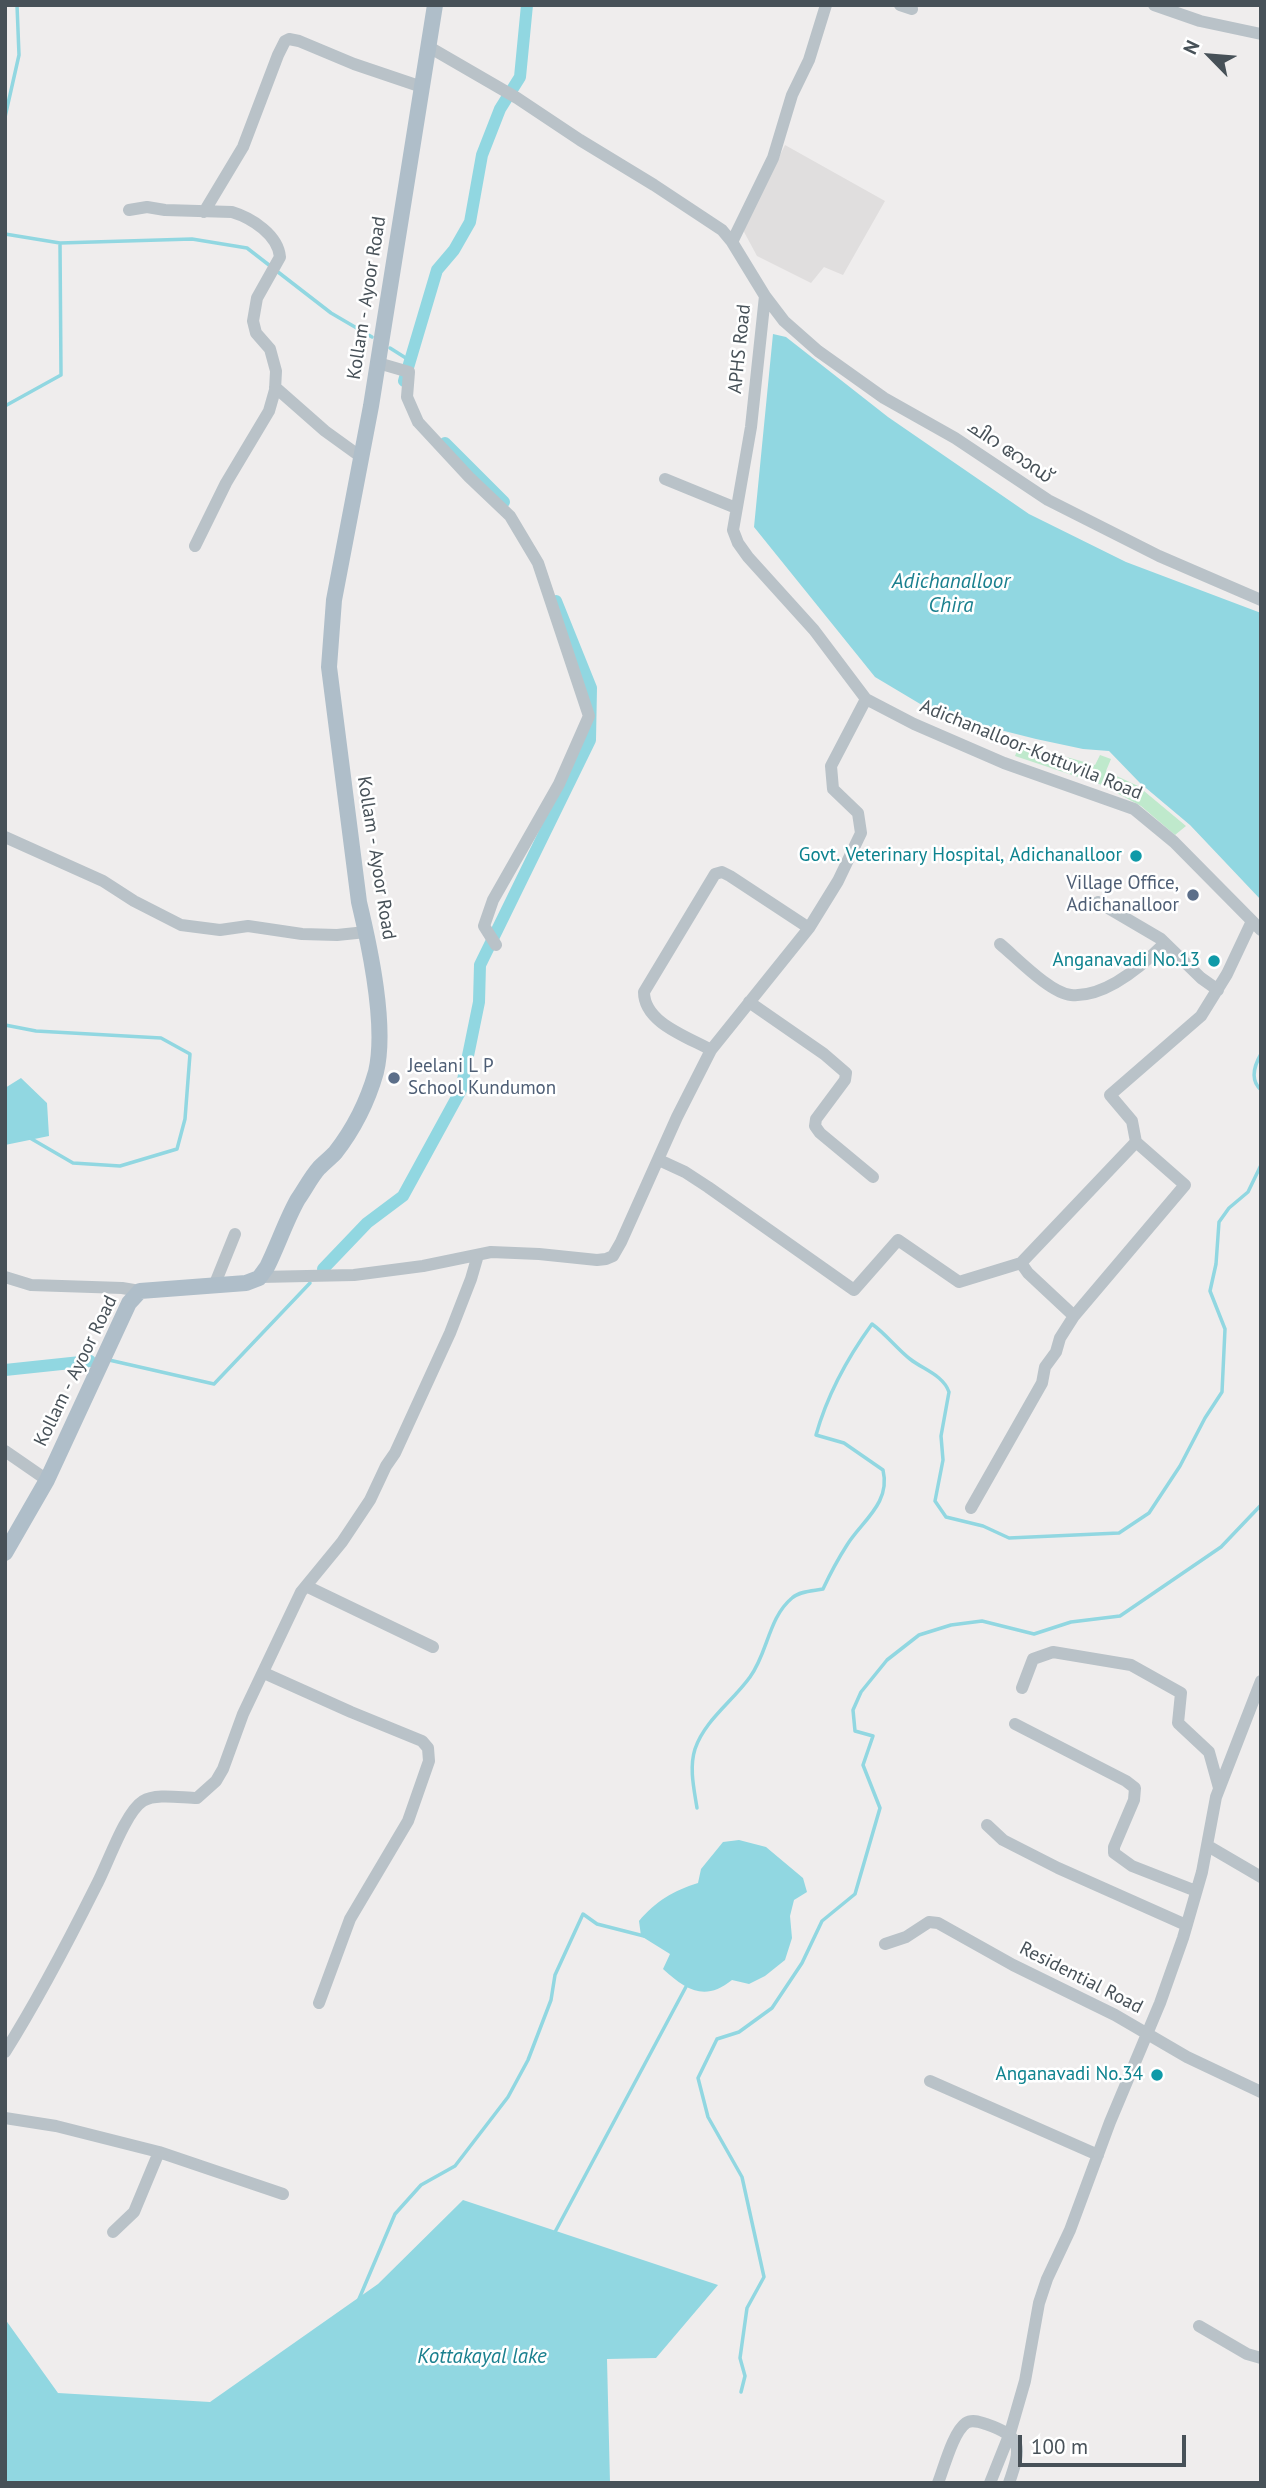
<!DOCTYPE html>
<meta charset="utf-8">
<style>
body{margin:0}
#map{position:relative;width:1266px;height:2488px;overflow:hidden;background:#efeded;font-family:"PT Sans",sans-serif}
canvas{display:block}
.frame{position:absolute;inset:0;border:7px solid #475158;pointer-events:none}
.north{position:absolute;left:1175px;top:21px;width:70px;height:70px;-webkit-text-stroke:5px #fff;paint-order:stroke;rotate:295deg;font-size:19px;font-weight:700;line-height:28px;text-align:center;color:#475158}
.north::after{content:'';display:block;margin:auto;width:24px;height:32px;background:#475158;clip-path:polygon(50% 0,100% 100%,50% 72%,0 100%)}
.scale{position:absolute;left:1018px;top:2435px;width:168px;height:32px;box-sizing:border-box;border:4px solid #475158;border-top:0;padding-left:9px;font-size:21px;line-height:24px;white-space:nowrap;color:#475158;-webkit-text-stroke:5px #fff;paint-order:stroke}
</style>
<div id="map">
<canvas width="1266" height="2488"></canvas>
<div class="frame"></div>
<div class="north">N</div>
<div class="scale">100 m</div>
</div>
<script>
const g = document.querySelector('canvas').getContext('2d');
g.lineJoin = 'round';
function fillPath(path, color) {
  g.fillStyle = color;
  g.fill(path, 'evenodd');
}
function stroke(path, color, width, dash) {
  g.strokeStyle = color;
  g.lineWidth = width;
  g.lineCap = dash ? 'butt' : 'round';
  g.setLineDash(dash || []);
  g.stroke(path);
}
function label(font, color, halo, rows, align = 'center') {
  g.font = font + ' "PT Sans","Noto Sans Malayalam",sans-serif';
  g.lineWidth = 5;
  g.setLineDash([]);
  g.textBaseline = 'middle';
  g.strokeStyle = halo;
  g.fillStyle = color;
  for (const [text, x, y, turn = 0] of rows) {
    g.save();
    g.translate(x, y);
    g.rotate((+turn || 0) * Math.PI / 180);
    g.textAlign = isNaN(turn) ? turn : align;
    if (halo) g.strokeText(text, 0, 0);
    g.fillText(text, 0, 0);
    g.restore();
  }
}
fillPath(new Path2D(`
 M785,145L885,201L843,275L824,267L811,283L757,256L743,230Z`), '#e0dede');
fillPath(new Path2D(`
 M1020,744L1095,765L1100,755L1111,759L1106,771L1138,786L1186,826L1175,835L1141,806L1102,785L1015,756Z`), '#bfe9cc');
fillPath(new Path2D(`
 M773,334L786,337L888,417L1029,514L1126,562L1261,613V900L1190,825L1140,783L1109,751L1083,749L1036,739L937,714L875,677L754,527Z
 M21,1078L47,1103L49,1136L5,1145V1088Z
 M739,1840L766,1847L803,1878L807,1892L794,1900L790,1916L792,1938L785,1960L765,1976L749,1984L732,1980C705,2002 686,1990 663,1969L670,1954L641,1936L639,1921C656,1901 673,1891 698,1883L701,1869L723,1842Z
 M463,2200L718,2285L656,2358L607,2359L610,2483H5V2319L58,2393L210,2402L378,2284Z`), '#91d7e1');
stroke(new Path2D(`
 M5,117L19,55L17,5
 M5,234L60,243L192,239L247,248L331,313L372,337
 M390,348L409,360
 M5,406L61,375L60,243
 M5,1025L36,1031L161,1038L190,1054L185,1119L177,1149L120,1166L73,1163L30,1138
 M1261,1054C1254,1066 1250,1080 1261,1090
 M109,1360L214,1384L310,1283
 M697,1808C694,1789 689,1768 695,1749C705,1720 732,1702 750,1677C768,1653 768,1618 792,1598C800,1591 813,1591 823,1589C830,1574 838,1559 847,1545C862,1521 891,1503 883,1470L844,1443L816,1435C827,1396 848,1357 872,1324C886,1334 897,1349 910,1359C924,1370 943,1375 949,1392L941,1436L943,1460L935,1501L946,1517L983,1526L1009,1538L1119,1533L1149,1513L1180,1466L1205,1418L1222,1392L1225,1329L1210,1291L1216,1264L1219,1222L1229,1208L1248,1192L1261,1165
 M555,2232L688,1983
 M359,2299L395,2214L421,2185L455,2166L508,2097L528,2060L551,2000L555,1975L583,1914L597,1924L644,1936
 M741,2392L745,2376L740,2358L747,2308L764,2277L742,2177L708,2117L698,2078L717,2039L739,2032L772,2008L802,1963L822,1921L855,1894L880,1808L863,1765L873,1736L855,1731L853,1710L861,1692L887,1660L919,1635L951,1625L982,1621L1034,1634L1071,1622L1120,1616L1221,1547L1261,1505`), '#91d7e1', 3.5);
stroke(new Path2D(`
 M404,381L437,270L454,250L470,222L482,155L500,109L520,77L527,5
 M445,443L504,502
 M323,1269L367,1223L403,1196L461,1090L479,1002L480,965L590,740L591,688L556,601
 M5,1370L90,1361`), '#91d7e1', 12);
stroke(new Path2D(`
 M900,5L912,9
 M1154,5L1200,21L1261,34
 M429,47L517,98L580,140L654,185L722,230L732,242L765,296L751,427L733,530L738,543L748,557L814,630L866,699
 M129,210L147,207L165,210L232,212C252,218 278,235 280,257L257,298L253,321L256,333L270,349L276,371L275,390L269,411L226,483L195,546
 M204,212L243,147L278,55L285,41L289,39L299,41L354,64L422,87
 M732,242L773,158L792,95L809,60L826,5
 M765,296L784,321L818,351L884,398L955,438L1048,500L1159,556L1261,600
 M378,363L409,372L407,397L418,422L469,477L510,516L538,563L589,716L559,784L493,900L484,926L496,945
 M275,387L325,431L361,457
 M665,479L736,508
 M5,837L103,881L134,901L181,925L220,930L248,926L302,934L337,935L366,932
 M1098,902L1161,939L1201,978L1218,990
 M1000,944C1017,958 1050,993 1071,995C1105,998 1143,965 1165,943
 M749,1002L824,1054L846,1073L845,1080L816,1119L815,1126L820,1133L873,1177
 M711,1050C688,1037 644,1023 644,992L715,874L722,872L730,876L809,928
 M659,1160L685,1172L708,1187L854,1290L898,1240L959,1282L1021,1263
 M5,1277L31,1285L122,1288L140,1291
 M260,1277L354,1275L423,1266L491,1252L539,1254L597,1260L606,1259L613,1256L621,1242L677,1117L711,1050L809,928L838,881L861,833L858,813L833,789L831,766L866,699L914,724L1004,763L1134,809L1174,842L1261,930
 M214,1286L235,1234
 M1074,1316L1185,1185L1136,1142
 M5,1451L47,1480
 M971,1508L1042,1383L1045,1367L1056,1352L1060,1338L1074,1316L1028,1273L1021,1263L1136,1142L1132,1121L1110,1095L1201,1016L1227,974L1252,921
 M306,1586L433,1647
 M264,1673L351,1712L422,1741L428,1748L429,1761L408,1821L350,1919L319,2003
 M1022,1688L1033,1659L1053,1652L1131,1665L1181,1693L1178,1723L1209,1752L1219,1788
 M1015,1724L1126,1781L1135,1788L1134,1800L1114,1847V1853L1132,1866L1196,1891
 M987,1825L1003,1840L1058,1868L1186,1925
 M1208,1846L1261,1877
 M885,1944L906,1937L929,1922L938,1923L1013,1965L1115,2015L1187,2057L1261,2092
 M5,2052C39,1998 68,1942 96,1886C107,1866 125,1812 143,1801C156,1793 182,1798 197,1798L216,1781L223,1769L243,1714L301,1592L342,1542L370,1500L386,1466L395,1453L450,1333L471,1279L478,1255
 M930,2081L1098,2155
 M5,2118L56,2126L159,2152L283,2194
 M113,2232L134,2212L159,2152
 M1199,2326L1247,2354L1261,2358
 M938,2483C944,2468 953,2432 966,2423C972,2419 980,2422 986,2424C1024,2437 1021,2448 1009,2483
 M990,2483L1010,2433L1025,2381L1039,2303L1047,2279L1070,2230L1110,2122L1160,2003L1183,1938L1202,1872L1216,1797L1261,1681`), '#b9c2c8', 12);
stroke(new Path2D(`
 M5,1553L47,1480L129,1303L140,1291L246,1283L259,1278L267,1267C278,1245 286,1220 298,1199C305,1189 311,1177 319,1168C324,1163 330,1158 335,1153C353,1130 368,1100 376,1072C387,1026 370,948 359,902L329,667L334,600L371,406L435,5`), '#afbec9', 16);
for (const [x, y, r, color] of [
 [1136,856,7,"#0f9aa8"],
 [1193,895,7,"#5c6f8a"],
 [1214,961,7,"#0f9aa8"],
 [394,1078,7,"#5c6f8a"],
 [1157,2075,7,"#0f9aa8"]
]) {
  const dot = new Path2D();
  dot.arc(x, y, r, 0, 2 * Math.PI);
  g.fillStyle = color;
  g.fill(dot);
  stroke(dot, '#fff', 2.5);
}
label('19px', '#475158', '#fff', [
 ["Kollam - Ayoor Road",367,298,-81],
 ["APHS Road",740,349,-84],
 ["ചിറ റോഡ്",1010,452,34],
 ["Adichanalloor-Kottuvila Road",1031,750,22],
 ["Kollam - Ayoor Road",376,858,81],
 ["Kollam - Ayoor Road",76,1371,-64],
 ["Residential Road",1081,1978,27]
]);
label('19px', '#0d838f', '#fff', [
 ["Govt. Veterinary Hospital, Adichanalloor",1122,856],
 ["Anganavadi No.13",1200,961],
 ["Anganavadi No.34",1143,2075]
], 'right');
label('19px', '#4e5e75', '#fff', [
 ["Village Office,",1179,884],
 ["Adichanalloor",1179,906],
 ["Jeelani L P",408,1067,"left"],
 ["School Kundumon",408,1089,"left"]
], 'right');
label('italic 21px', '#1b808f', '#fff', [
 ["Adichanalloor",951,582],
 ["Chira",951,606],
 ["Kottakayal lake",482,2357]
]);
</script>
